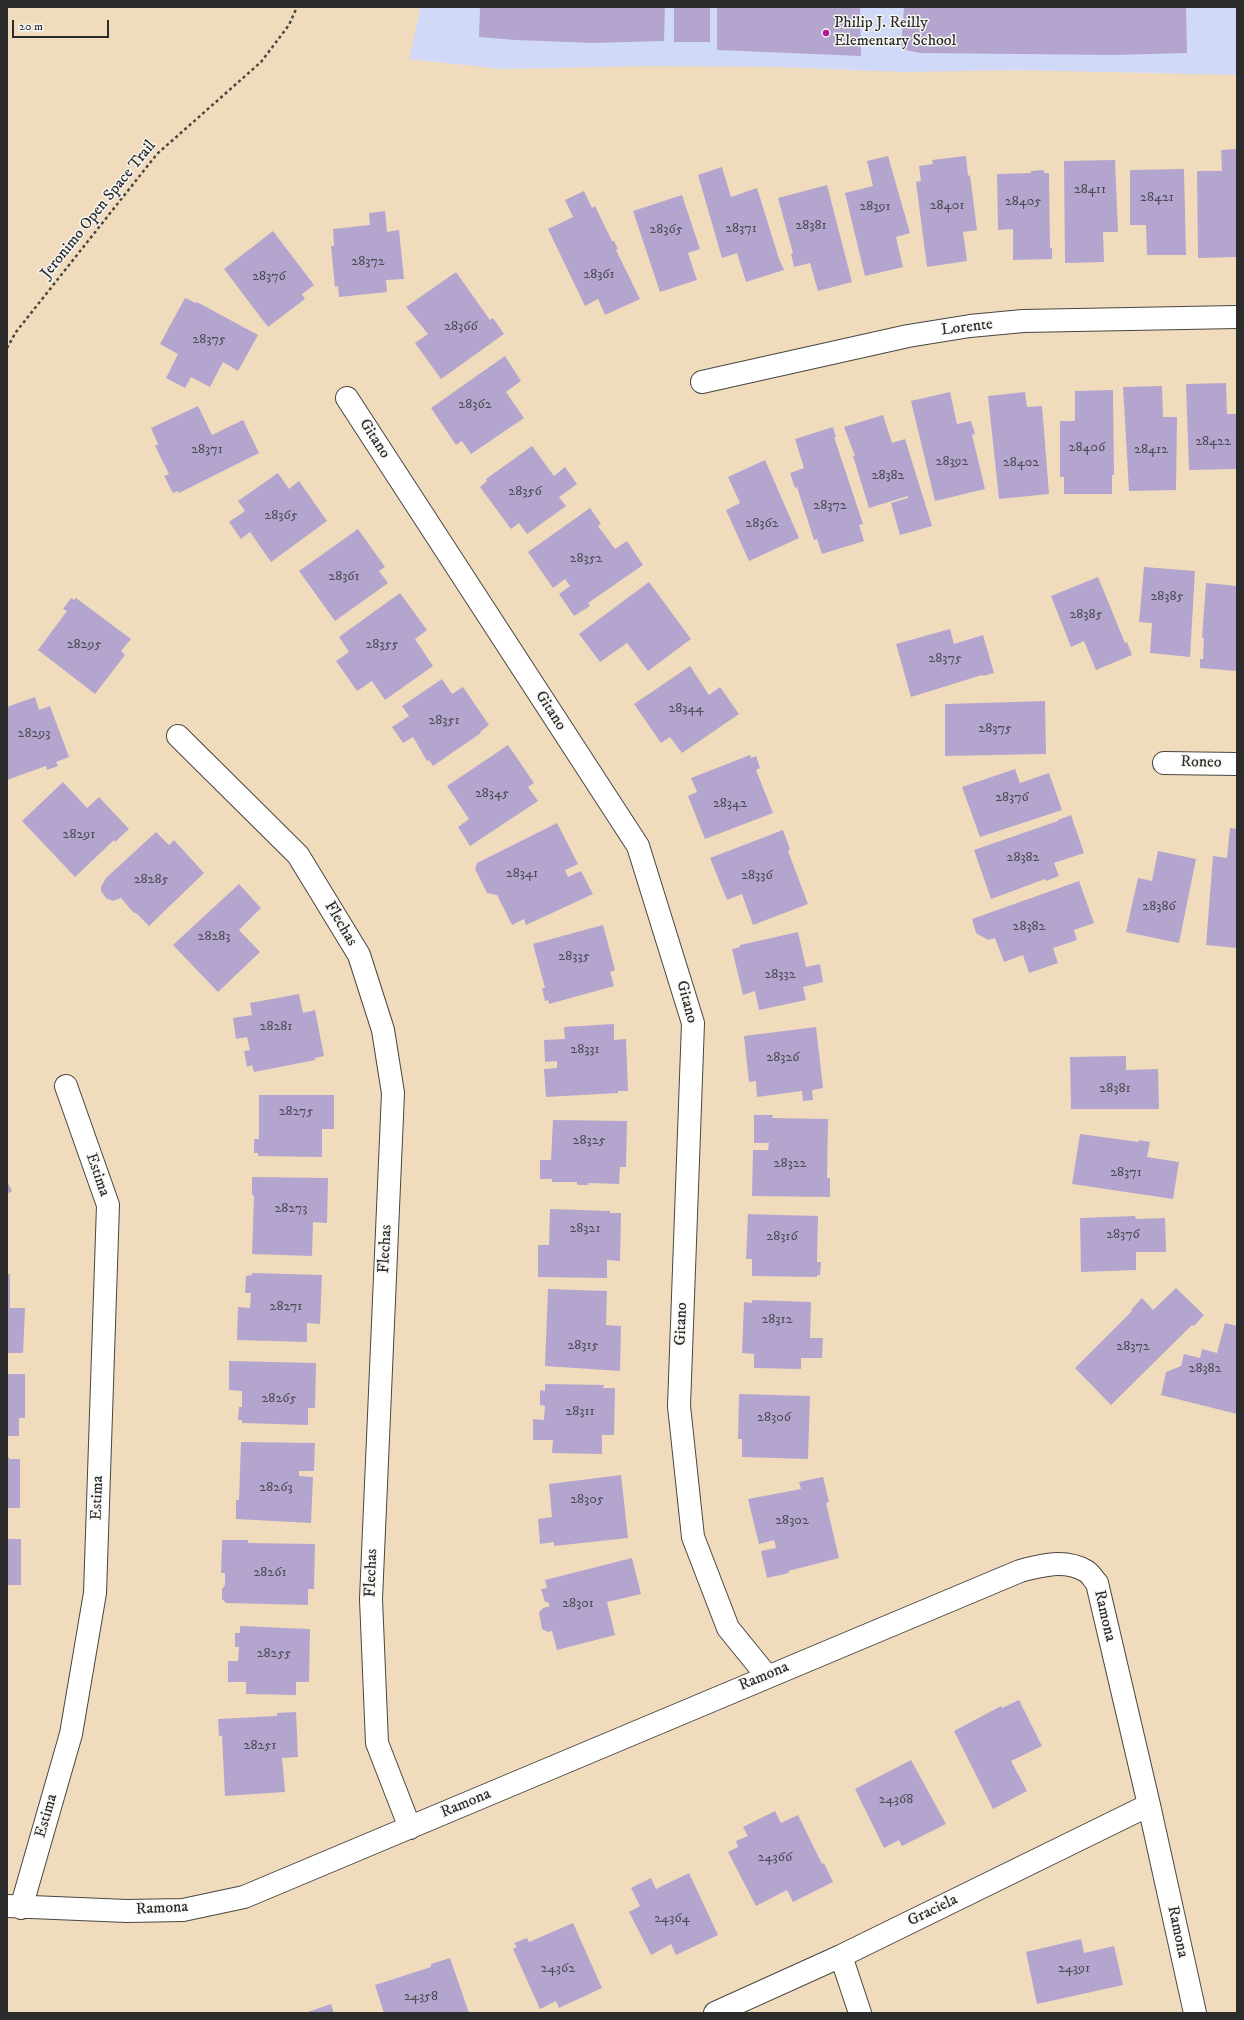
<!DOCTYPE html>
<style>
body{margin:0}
#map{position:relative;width:1244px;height:2020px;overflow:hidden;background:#f0dcbd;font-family:"IM FELL DW Pica",serif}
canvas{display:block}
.frame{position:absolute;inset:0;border:8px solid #2b2b2b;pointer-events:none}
.scale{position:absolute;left:12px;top:20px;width:97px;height:18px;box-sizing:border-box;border:2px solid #2b2b2b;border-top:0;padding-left:5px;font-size:12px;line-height:14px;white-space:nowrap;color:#2b2b2b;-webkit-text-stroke:3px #f6f6f2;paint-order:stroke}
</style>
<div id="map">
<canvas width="1244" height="2020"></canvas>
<div class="frame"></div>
<div class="scale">20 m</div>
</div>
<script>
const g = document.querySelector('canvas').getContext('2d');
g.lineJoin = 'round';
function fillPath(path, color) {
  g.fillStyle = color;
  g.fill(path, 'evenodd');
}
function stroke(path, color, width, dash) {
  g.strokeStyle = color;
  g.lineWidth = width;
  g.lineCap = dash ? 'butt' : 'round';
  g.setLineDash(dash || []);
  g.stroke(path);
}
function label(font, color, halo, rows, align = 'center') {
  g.font = font + ' "IM FELL DW Pica",serif';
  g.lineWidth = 3;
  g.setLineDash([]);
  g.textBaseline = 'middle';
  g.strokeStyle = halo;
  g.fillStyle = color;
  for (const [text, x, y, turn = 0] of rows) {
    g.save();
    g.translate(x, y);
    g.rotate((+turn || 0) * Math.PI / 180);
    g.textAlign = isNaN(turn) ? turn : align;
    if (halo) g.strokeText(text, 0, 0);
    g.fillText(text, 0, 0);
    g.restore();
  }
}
fillPath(new Path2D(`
 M421,7H1237V75L1016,70L904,72L780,67L650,66L501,69L409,59Z`), '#d1d9f9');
fillPath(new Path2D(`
 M480,7H665L664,41L593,43L515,40L479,37Z
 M674,7H710V42H674Z
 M717,7H860L861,56L717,50Z
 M904,7H1186L1187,53L1114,55L920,53L901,49Z
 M1237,149V257L1198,258L1197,171H1222L1221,150Z
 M888,156L910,233L896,237L903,267L865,276L845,193L873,186L867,161Z
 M966,156L968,176L970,175L977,230L963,232L967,261L927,267L916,182L921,181L919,166L933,164L932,160Z
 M1115,160L1118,232H1103L1104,262L1065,263L1064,161Z
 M722,167L731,197L757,188L779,259L784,270L746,282L737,253L722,258L698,175Z
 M1184,169L1186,255H1147L1146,225H1130V170Z
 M1044,170V173H1049L1050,248H1052V259L1013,260V229L998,230L997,174L1031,173V171Z
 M827,185L852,282L818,291L810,263L794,267L791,254L793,253L778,198Z
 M584,191L592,208L595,206L612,241H614L618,249L616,250L640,299L605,315L598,299L585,306L548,229L573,217L565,200Z
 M682,195L700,249L688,253L697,280L660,292L633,211Z
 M385,211L387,232L399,230L404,279L386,280L387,292L339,297L338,286L335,287L331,246H334L333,229L370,225L369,213Z
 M273,231L314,285L302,294L305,299L268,327L224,269Z
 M456,272L490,320L493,318L504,334L441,379L415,343L428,334L406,307Z
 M185,298L196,303L197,302L258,335L238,371L223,362L210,387L191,377L185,388L166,378L178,354L160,344Z
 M505,356L521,381L506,392L524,418L471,454L462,441L456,445L431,408Z
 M1226,383L1227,414H1237V469L1189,470L1186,384Z
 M1162,386L1163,417H1177L1176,490L1129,491L1123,387Z
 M1113,390L1114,475H1112V494H1064V477H1060V421H1075V391Z
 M950,392L957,424L971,421L975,434L972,435L985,489L935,501L911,401Z
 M1025,392L1027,407L1042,406L1049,494L999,499L988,396Z
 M198,406L212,435L243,420L259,453L179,493L178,491L173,493L164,476L169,474L155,446L158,444L151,428Z
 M883,415L892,443L905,439L932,526L900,535L891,503L908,498V496L869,508L853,456H855L844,427Z
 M833,427L836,437H834L863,524L859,525L864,541L822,554L817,539L814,540L797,487L795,488L790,473L804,468L795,439Z
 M532,446L554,476L565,467L577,484L559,497L566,506L527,534L519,523L511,529L480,487L487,481L486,479Z
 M765,460L799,538L749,561L726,510L740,503L728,477Z
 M278,473L289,489L299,481L327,521L271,562L250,532L241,539L229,522L245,511L238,501Z
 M590,508L601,524L598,526L615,549L627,541L643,565L588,603L590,606L574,616L559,594L570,586L565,579L553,588L528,552Z
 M358,529L385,567L379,571L388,583L335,621L299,571Z
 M1144,567L1195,571L1190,657L1150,653L1152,623L1139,622Z
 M1098,577L1125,643L1127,642L1132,655L1096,670L1084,641L1071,647L1051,596Z
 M649,582L691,639L648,671L627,643L600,662L579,634Z
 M1206,583L1237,586V671L1200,668V659H1203L1204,638H1202Z
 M400,593L427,630L415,639L433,666L385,700L372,681L357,691L336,661L349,652L339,637Z
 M71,598L74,600L76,598L131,639L121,651L125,655L95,694L38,650L67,611L63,609Z
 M950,629L954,644L983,635L994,673L983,676L982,675L911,697L896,644Z
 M690,666L709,695L720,687L739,714L682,753L670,737L661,743L634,704Z
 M442,679L452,694L463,687L489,725L480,732L481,733L433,766L429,760L427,761L413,737L403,743L392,727L409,716L402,706Z
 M35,697L39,710L50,706L69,757L56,762L58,766L47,770L46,766L7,780V707Z
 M1045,701L1046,754L945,756V704Z
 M508,745L534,783L528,787L538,801L470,846L458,827L469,819L447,786Z
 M750,755L751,758L756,756L760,768L756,770L773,813L705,839L688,796L697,792L691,778Z
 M1015,769L1020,783L1049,773L1062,810L980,837L962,787Z
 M63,782L87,808L99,797L129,829L115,842L114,840L75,877L22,821Z
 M1071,815L1084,853L1054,863L1059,876L1046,881L1045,879L991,899L974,850L1058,821V820Z
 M557,823L578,864L565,870L568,877L581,871L593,894L526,925L524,919L512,925L497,895L487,893L475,869L477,863Z
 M1230,828L1237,829V948L1206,945L1213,856L1227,858Z
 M783,830L790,849L788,851L808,904L753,925L742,894L727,900L710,858Z
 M156,832L169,845L174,840L204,873L149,926L137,914L133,912L121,898L113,901L106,898L101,891V887L106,878Z
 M1158,851L1196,859L1179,943L1126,932L1138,878L1152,881Z
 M1079,881L1094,923L1074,930L1077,940L1053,948L1058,963L1029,973L1023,955L1004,962L995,938L988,940L976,933L972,919Z
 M239,884L261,908L239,930L260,952L218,992L173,945Z
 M603,925L615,970L610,972L614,986L549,1004L548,1000L545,1001L542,988H545L533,944Z
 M798,932L806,967L820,964L823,982L803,987L806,1000L759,1010L755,991L743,995L732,949L740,947V945Z
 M299,994L303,1013L315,1010L324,1056L315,1058V1060L254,1072L252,1065L247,1067L244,1051L250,1050L247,1037L236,1039L233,1018L252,1015L250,1003Z
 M614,1024V1040L626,1039L628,1091H618V1093L546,1097L544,1069L557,1068V1061L545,1062L544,1040L565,1039L564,1027Z
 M816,1027L823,1088L812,1090L813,1100L803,1101L802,1091L757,1097L756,1081L749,1082L744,1036Z
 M1126,1056V1070L1158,1069L1159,1109H1071L1070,1057Z
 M259,1095H334V1129H322V1157L258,1156V1153H254V1139H259Z
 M754,1115H773L772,1118L828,1119L827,1178H830V1197L752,1196L753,1150H768L769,1143H754Z
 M553,1120L627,1121L626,1167H620L619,1184L589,1183L588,1185H577V1182H552V1179H540V1160H551Z
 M1080,1134L1139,1142V1140L1150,1142L1147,1157L1179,1162L1173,1199L1072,1184Z
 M252,1177L328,1178L327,1223L313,1222L312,1256L252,1254L254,1196L252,1195Z
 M7,1181L12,1191L7,1194Z
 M550,1209L610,1211V1213H621L620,1261L607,1260V1278L538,1277V1245H549Z
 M748,1214L818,1216L817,1262H821L820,1275H817V1277L752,1276V1259H746Z
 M1135,1216L1136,1219L1165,1218L1166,1252H1136V1270L1081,1272L1080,1218Z
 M252,1273L322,1275L320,1324L307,1323V1342L237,1340L238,1307L250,1308L251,1293H245L246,1276L252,1275Z
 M7,1274H10V1308H25L23,1353H7Z
 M1176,1288L1204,1315L1194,1326L1192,1325L1111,1405L1075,1368L1132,1311L1131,1310L1142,1298L1153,1310Z
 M548,1289L607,1291L606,1325L621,1326L620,1371L545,1366Z
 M752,1300L811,1302L810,1338H823L822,1358H801V1369L754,1368V1354L742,1353L744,1302L752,1303Z
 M1225,1323L1237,1326V1414L1161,1395L1166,1372L1181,1366L1184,1354L1200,1358L1202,1349L1217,1353Z
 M229,1361L316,1363L315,1408H308V1425L242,1423V1420H238L239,1407H242V1391L229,1390Z
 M7,1374H25V1418H19V1436H7Z
 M545,1384L604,1385L603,1388H615L614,1435H602V1454L552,1453L553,1440H533V1419L544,1420L545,1406L540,1405V1390L545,1391Z
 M739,1394L810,1396L808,1459L742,1457V1439H738Z
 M241,1442L315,1443L314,1471H299V1476L313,1477L311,1523L236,1519V1500H239Z
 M7,1457H9V1459H20V1508H7Z
 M621,1475L628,1538L554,1546V1542L540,1544L538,1519L552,1517L549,1484Z
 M823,1477L829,1502L826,1503L839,1558L788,1571L789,1573L767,1578L761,1551L776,1548L774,1540L759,1544L748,1499L801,1489L799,1482Z
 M7,1539H21V1585H7Z
 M222,1540H248V1543L315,1544L314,1589H308V1605L226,1603L222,1599V1589L225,1585V1573H221Z
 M632,1558L641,1594L607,1602L615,1635L557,1650L552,1631L548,1632L542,1629L539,1612L543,1608L550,1606L548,1602H545L541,1589L547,1588L545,1580Z
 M240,1626L310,1629L309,1682H296V1695L246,1694V1682H228V1661H238L239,1647H235V1633H240Z
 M1019,1700L1042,1746L1011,1761L1027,1791L993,1809L954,1731L1001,1706L1002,1708Z
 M296,1712L298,1757L282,1758L285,1792L225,1796L222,1736H219L218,1719L277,1716V1713Z
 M911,1760L946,1824L902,1846L899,1840L884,1848L855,1789Z
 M775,1811L781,1823L798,1815L822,1864L824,1863L833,1882L793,1902L787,1890L756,1906L728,1852L738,1847L736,1841L748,1836L743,1827Z
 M689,1873L718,1935L676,1955L671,1944L651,1955L629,1912L640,1906L631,1888L651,1878L656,1889Z
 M573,1923L602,1988L559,2008L556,2001L540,2009L513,1949L517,1947L514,1943L527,1938L529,1942Z
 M1081,1939L1084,1953L1114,1946L1123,1985L1037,2004L1026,1952Z
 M450,1958L469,2013H384L375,1985L431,1967V1964Z
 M331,2004L334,2013H305Z`), '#b4a5cf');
const minor = new Path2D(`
 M702,382L908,336L970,326L1023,321L1237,317
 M347,398L638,846L693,1023L679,1406L693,1537L728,1628L767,1676
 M178,736L298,855L359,955L383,1030L393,1093L371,1599L377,1743L410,1828
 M1164,763L1237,764
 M7,1906L127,1911L183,1910L244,1897L1020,1571C1042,1565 1065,1559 1086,1571C1090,1573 1093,1579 1097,1583L1149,1805L1195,2013
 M21,1908L71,1734L95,1593L108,1205L66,1086
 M841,1956L860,2013
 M715,2013L841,1956L1149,1805`);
stroke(minor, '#494641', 24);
stroke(new Path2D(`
 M7,348L16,332L157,154L261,62L289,25L297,7`), '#494641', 2.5, [3, 3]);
stroke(minor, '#fff', 22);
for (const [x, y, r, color] of [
 [826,33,4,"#b5179e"]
]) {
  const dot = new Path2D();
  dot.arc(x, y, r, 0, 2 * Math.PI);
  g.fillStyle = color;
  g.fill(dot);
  stroke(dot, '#f6f6f2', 1.5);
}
label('14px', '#4d4a54', null, [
 ["28411",1090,190],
 ["28421",1157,198],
 ["28405",1023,202],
 ["28401",947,206],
 ["28391",875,207],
 ["28381",811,226],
 ["28371",741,229],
 ["28365",666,230],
 ["28372",368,262],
 ["28361",599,275],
 ["28376",269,277],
 ["28366",461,327],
 ["28375",209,340],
 ["28362",475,405],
 ["28422",1213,442],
 ["28406",1087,448],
 ["28371",207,450],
 ["28412",1151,450],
 ["28392",952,462],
 ["28402",1021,463],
 ["28382",888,476],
 ["28356",525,492],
 ["28372",830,506],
 ["28365",281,516],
 ["28362",762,524],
 ["28352",586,559],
 ["28361",344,577],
 ["28385",1167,597],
 ["28385",1086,615],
 ["28295",84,645],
 ["28355",382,645],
 ["28375",945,659],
 ["28344",686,709],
 ["28351",444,721],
 ["28375",995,729],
 ["28293",34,734],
 ["28345",492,794],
 ["28376",1012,798],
 ["28342",730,804],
 ["28291",79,835],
 ["28382",1023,858],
 ["28341",522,874],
 ["28336",757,876],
 ["28285",151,880],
 ["28386",1159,907],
 ["28382",1029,927],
 ["28283",214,937],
 ["28335",574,957],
 ["28332",780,975],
 ["28281",276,1027],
 ["28331",585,1050],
 ["28326",783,1058],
 ["28381",1115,1089],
 ["28275",296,1112],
 ["28325",589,1141],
 ["28322",790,1164],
 ["28371",1126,1173],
 ["28273",291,1209],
 ["28321",585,1229],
 ["28376",1123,1235],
 ["28316",782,1237],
 ["28271",286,1307],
 ["28312",777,1320],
 ["28315",583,1346],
 ["28372",1133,1347],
 ["28382",1205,1369],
 ["28265",279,1399],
 ["28311",580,1412],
 ["28306",774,1418],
 ["28263",276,1488],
 ["28305",587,1500],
 ["28302",792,1521],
 ["28261",270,1573],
 ["28301",578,1604],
 ["28255",274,1654],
 ["28251",260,1746],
 ["24368",896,1800],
 ["24366",775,1858],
 ["24364",672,1919],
 ["24362",558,1969],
 ["24391",1074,1969],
 ["24358",421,1997]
]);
label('16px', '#2b2b2b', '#f6f6f2', [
 ["Philip J. Reilly",834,24],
 ["Elementary School",834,42]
], 'left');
label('16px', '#2b2b2b', '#f6f6f2', [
 ["Jeronimo Open Space Trail",99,210,-51],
 ["Lorente",967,328,-7],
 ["Gitano",374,439,57],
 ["Gitano",550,711,57],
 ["Roneo",1201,763,1],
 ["Flechas",340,924,59],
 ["Gitano",686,1002,75],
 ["Estima",97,1175,71],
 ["Flechas",386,1249,-87],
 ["Gitano",682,1324,-88],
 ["Estima",98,1498,-88],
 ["Flechas",372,1573,-88],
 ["Ramona",1104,1616,77],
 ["Ramona",764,1677,-23],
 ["Ramona",466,1804,-23],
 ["Estima",47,1816,-74],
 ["Ramona",162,1909,-3],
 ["Graciela",933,1911,-26],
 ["Ramona",1177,1932,78]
]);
</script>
